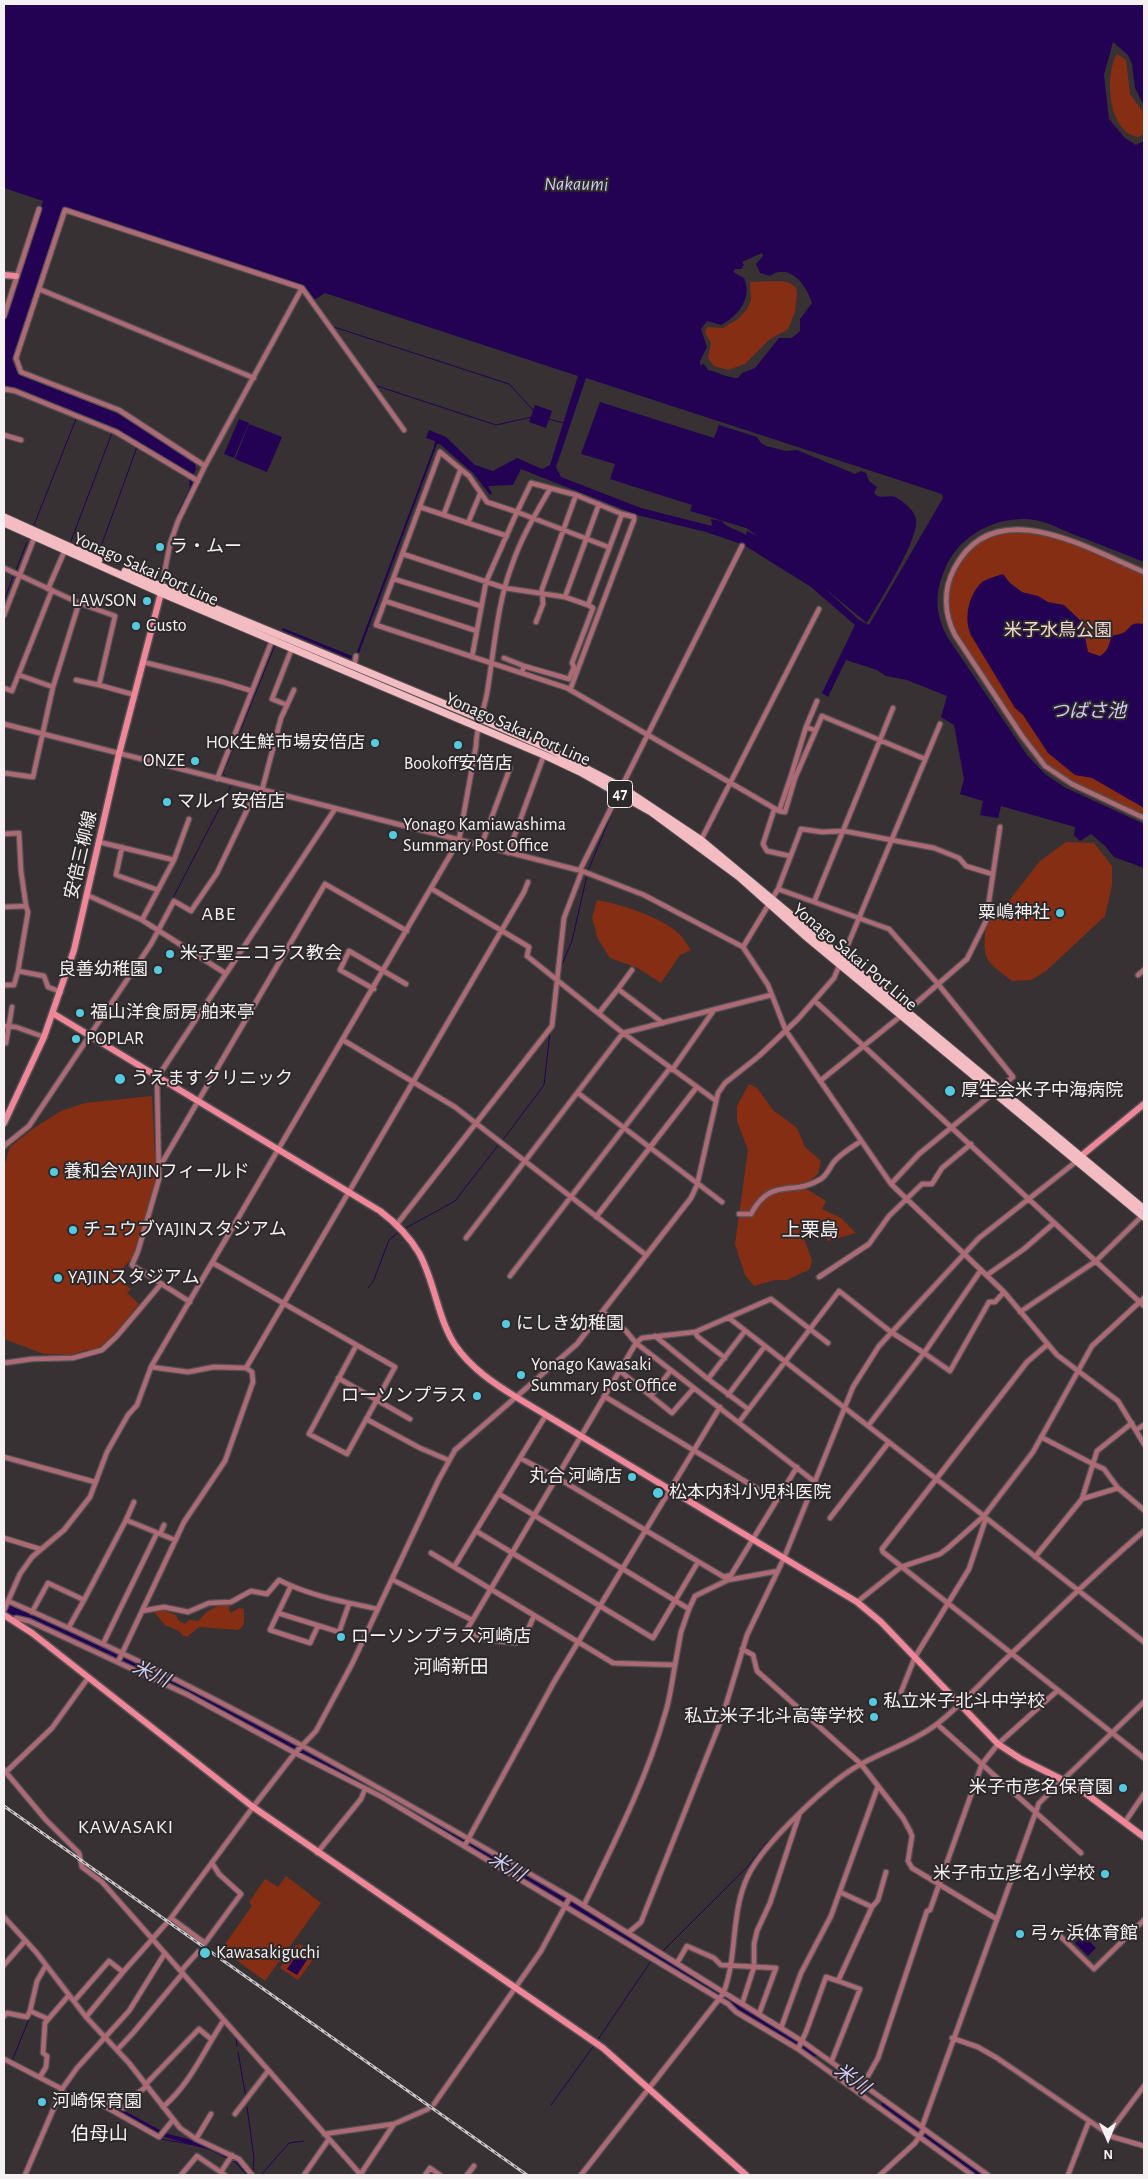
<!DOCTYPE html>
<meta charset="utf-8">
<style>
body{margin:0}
#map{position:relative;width:1148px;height:2179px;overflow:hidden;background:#373134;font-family:"Alegreya Sans",sans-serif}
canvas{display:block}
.frame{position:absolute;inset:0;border:5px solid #f5f1f3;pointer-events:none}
.north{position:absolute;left:1083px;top:2114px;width:50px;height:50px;-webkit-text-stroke:4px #2d282a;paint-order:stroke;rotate:179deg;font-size:14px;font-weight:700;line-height:20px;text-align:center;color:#f5f1f3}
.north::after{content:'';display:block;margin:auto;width:18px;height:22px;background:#f5f1f3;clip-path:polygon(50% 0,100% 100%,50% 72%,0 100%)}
</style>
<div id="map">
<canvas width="1148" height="2179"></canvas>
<div class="frame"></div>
<div class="north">N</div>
</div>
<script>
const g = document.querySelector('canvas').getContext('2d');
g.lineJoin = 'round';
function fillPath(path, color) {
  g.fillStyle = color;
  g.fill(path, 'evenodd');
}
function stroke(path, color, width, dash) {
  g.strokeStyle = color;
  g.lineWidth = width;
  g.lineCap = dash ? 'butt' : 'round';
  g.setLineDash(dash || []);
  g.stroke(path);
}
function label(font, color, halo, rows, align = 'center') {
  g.font = font + ' "Alegreya Sans","Noto Sans JP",sans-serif';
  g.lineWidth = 4;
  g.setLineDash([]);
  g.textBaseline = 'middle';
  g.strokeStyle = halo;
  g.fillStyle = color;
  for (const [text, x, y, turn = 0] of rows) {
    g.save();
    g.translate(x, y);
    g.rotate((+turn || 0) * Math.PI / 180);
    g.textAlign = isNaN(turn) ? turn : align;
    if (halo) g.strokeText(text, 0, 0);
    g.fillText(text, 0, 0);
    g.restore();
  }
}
fillPath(new Path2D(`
 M1117,54L1126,60L1130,94L1144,113V133L1139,137C1108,134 1104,75 1117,54Z
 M781,281L790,283L796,288L797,294L795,312L788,329L770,339L745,364L728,370L714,366L708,358L711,343L705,333L707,327L723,328L738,319L747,309L751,300L750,282Z
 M1010,530L1044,533L1144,573V816C1107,799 1070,785 1039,758L955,633C953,626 949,619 948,611C943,584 961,552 984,539C992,534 1002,533 1010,530Z
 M1066,842L1094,843L1112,866V885L1105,916L1046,971L1031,980L1012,981C985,960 982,960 986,925L1005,906L1040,861Z
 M597,900C620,904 662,917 679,934C684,938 687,945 691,950L680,955L661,983L638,968L610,958L598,939L592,918Z
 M749,1084L757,1088L773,1110L797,1128L805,1147L821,1161L818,1174L803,1187L826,1201L822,1209L841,1218L856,1233L828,1241L819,1222L802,1234L812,1260L810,1269L787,1280H775L754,1286L745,1275L735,1244L748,1150L737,1121V1106Z
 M152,1096L156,1178L136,1247L132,1258L115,1277L131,1289L127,1293L139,1304L115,1334L96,1350H86L72,1355L44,1354L4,1339V1167L10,1147L34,1128L61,1111L85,1103Z
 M221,1604H230L229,1610L231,1613L239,1608L244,1609C243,1618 247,1625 238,1630L199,1627L187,1637L182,1635L179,1631L165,1625L154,1612L163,1610L176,1615L178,1620L185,1624L189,1620L198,1621L208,1611Z
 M286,1876L321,1903L265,1981L224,1951L223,1947L252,1906L249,1902L265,1879L278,1887Z
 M300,1944L305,1948L304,1951L314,1958L298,1980L280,1968L296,1945L298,1946Z`), '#862e14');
fillPath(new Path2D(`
 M4,4H1144V106L1135,88L1132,64L1128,55L1113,42L1104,75L1109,119L1125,138L1136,145L1144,141V562C1120,552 1095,543 1070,533C1059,528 1047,522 1035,520C999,514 958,535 945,569C934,593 935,615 948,638L1027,755L1045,774L1064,787L1144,824V868L1114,857L1105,846L1091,834L1080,841L1074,835L1075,827L1001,806L998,818L980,815L983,801L960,794L964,779L954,725L941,717L947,696L907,680L886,676L877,670L846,660L828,697L822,693L855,625L811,587L744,545L706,532L637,515L521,469L513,485L488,486L492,493L490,495L474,474L440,444H437L359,653L357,652L434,447L435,441L426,438L429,430L446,437L475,465L493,471L517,458L542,469L550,465L578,376L325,293L314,300L304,286L63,207L12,360L18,374L119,414L195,464L196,469L191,479L193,483L190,489L189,477L191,474L112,427L4,386V323L43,201L4,188ZM762,253L763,256L756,264L760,273L770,276C789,262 807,285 812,303L800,319V331L792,338H779L755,368L742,373L738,378C727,378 718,372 708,370L704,364L700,365V361L707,347L701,329L707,321L721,325C738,316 753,298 744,278L733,272L735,269H741L744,265L742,262ZM586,378L942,494L943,498L869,625L858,619L823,587L867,623C878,604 920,538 916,519C915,511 902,500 895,497C890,495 883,498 877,496L874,493L877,487L869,481L866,473L861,471L855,474L797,450L786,451L766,446L761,443L757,437L719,425L714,438L600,402L581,454L615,464L610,479L692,505L690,511L746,528L758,536L747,531L746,535C738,529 727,529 722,521L711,519L712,526L641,508L561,477L556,467Z
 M535,405L552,411L546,428L529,422Z
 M239,419L249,423L234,458L224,454Z
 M249,424L282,437L267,472L235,459Z
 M1003,574L1010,583L1022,592L1038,596L1048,602L1064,605L1082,622L1088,652L1100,656C1108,651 1109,645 1111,637C1115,634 1119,635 1123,633C1134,626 1128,622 1144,624V808L1092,778L1075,775L1048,753L1023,715L1015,708L972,637C963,621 968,596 981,583C985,579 997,576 1003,574Z
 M283,628L352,656L351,659L282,630Z
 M1083,1935L1096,1948L1088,1956L1075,1943Z
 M297,1954L307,1960L297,1975L287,1969Z
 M4,2057L65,2089L112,2104L165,2133L206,2144L238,2160L250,2175H246L236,2163L210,2150L158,2135L109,2107L63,2092L64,2090Z`), '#230254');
stroke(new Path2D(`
 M334,327L509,384L533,410
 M377,386L496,425L532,417
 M548,419L564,423
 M178,513L190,489
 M34,525L76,419
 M71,541L112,433
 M99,552L137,447
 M16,570L27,542
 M4,601L14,574
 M701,633L746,545
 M237,781L226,778L223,773L275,645
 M588,871L615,805
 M173,898L231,786
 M560,969L572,941L587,875
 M552,1005L555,982
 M502,1141L544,1085L550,1032
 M404,1229L455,1201L499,1144
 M368,1288L373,1282L389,1240L400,1231
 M662,1952L750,1864L766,1843L794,1815
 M236,2038L237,2046
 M597,2041L651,1961
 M238,2052L246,2098
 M12,2061L31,2014
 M551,2105L595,2044
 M247,2107L254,2158L253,2171
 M161,2139L205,2147
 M261,2175L289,2143L304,2141`), '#230254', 1);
stroke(new Path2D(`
 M4,1606L196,1695L391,1797L815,2052
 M886,2104L983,2175`), '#230254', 9);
const street = new Path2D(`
 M39,289L254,378
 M4,316L39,209
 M4,389L15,391L116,432L198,481
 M4,435L21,440
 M205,466L119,410L21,372L16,358L65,210L302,288L404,430
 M420,507L507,536
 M444,514L460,471
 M468,523L480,494
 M403,554L505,588L565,597L588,605L622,514L576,495L531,483L517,512L487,502L469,476L440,452L376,625L567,688L779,811L785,812L795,778L822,716L925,759
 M4,568L79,603L115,616L99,685L135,695
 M1144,572C1088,549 994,491 954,569C943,590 944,614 955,635L1022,736L1045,766L1072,784L1144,818
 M394,579L481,606
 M162,585L170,544L178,521L205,466L302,288
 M48,589L65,550
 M565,597L599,504
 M385,601L477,631
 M4,615L35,536
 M536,622L543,604L542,589L576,495
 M472,657L486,582L517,512L608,547
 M504,658L524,666
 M143,662L223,682L252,691
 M354,667L356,656
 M522,672L524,666L569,679L574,667L572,663L593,608L588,605
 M19,675L53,687L79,603
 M76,680L99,685
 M4,688L12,691L52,590
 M570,690L634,520V517L622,514
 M287,705L272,699L292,648
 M4,724L582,871L644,895L743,947L768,985L786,1031L891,1184L1004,1292L1057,1355L1118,1401L1144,1444
 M806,727L817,701
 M4,773L33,777L53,687
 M791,776L806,727L814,730
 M217,779L273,638
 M262,790L281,718L294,690
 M774,810L763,844L767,851L790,856
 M779,811L791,776L793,777
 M189,819L174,860L142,920L225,973
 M4,834L19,833L21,871L26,906
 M701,840L819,609
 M99,842L174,860
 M481,846L510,768
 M122,847L116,875L158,890
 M508,853L544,755
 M580,870L742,546
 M432,889L529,947L527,956L623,1033L715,1100
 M778,889L801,829L822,832L844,831L934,848L959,858L966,866L992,874
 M87,895L142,920
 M814,902L893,708
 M4,907L26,906L28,912L18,971L44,976L48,987L61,992
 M743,947L778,889L889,929L938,984L1013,1077L919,1154L891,1184
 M1138,975L1144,970
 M4,985H14L18,971
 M374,989L340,970L349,951L406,984
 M618,989L632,970
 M815,1001L1144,1306
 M599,1013L618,989L663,1023
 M4,1026L16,1027L44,1037
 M343,1040L455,1107L646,1255
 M6,1043L12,1007
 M672,1070L714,1010
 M820,1081L907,1011L967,959L986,921L1000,827
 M578,1093L722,1202
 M4,1146L29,1126L151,944L174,901L191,911L217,873L257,789
 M159,1168L325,884L407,931
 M739,1214H751C771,1176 792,1197 821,1179C827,1175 829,1169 833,1163C840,1154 851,1148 861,1141
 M596,1217L696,1088
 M397,1224L552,1026L564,918L582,871
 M466,1238L623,1033L771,995
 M213,1263L395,1367L347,1454L309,1434L356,1346
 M981,1270L924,1353L950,1371L989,1302H995L1004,1292
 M987,1275L1024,1249L1054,1223
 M510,1276L670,1068
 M819,1277L869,1244L889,1216L922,1184H932L942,1168L971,1144
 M190,1302L132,1265L138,1251L159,1179L157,1078L335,809
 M603,1312L626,1331L636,1343L815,1482
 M1020,1312L1096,1261L1144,1214
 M729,1318L984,1516L948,1548L940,1554L901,1567L857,1602
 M695,1332L698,1337L725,1358
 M655,1336L708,1379L745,1331
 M1048,1344L1027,1362L882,1549L883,1552L1144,1758
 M4,1363L32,1359L73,1358L102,1350L117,1336L161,1284
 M151,1367L188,1372L214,1367L246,1368
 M620,1371L672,1413L694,1388
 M338,1378L410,1419
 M708,1379L748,1409
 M728,1395L765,1346
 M604,1396L776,1500
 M651,1396L671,1370
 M366,1419L420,1448L448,1460
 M739,1422L839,1291L891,1332L924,1353L868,1426
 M1136,1430L1144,1425
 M1041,1437L1093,1464L1082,1499
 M4,1457L95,1482
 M520,1458L556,1477L724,1577L731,1575L797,1467
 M1118,1488L1104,1469L1093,1464L1097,1451L1132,1423
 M830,1518L889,1442
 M986,1518L1144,1642
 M126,1520L134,1502
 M476,1531L653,1638L698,1562
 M160,1534L164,1525
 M4,1538L40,1549
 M431,1553L613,1663L675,1665L681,1632L689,1609L499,1494
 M1035,1557L1082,1499L1118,1488L1144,1510
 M454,1567L546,1415
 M393,1580L472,1620
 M728,1580L778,1571
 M291,1586L278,1613L339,1632L349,1604
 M84,1600L126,1520L175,1540
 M8,1601C201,1684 388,1792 570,1897
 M689,1609L695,1596L728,1580L727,1576
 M4,1610L20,1574L32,1557L64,1530L90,1497L107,1452L128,1415L137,1405L151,1367L459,840L476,746C476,727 484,711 487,693C494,652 497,603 512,565C521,538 536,513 550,489
 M142,1611L164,1607L188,1612L209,1603L231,1602L251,1591L267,1594L279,1580C310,1596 345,1602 378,1609
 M32,1612L48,1583L84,1600L69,1627
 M278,1613L270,1630L310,1643L318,1626
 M534,1616L525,1636L516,1643L488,1640L466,1631L636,1343L642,1338L695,1332L771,1299L828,1343
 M13,1620L16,1618L29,1621L188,1695L295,1753L382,1797L728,2004L736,2012L798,2049L972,2175
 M103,1644L157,1533
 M742,1649L753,1655L757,1671L861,1764L903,1818L910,1831L912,1836L908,1861L912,1868L995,1918
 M118,1662L184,1522L225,1461L253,1382L252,1372L246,1368L524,892L528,882
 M901,1692L915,1657L969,1569L986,1518L984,1516L1033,1452L1092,1346L1144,1298
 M937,1724L1081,1853
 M4,1770L46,1820L79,1853L82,1867L102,1882L361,2175
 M6,1772L52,1728L88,1678
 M1125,1822L1144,1794
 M465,1845L554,1682L720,1407
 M317,1853L361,1799L365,1789
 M840,1892L872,1907L878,1900L886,1872
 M584,1905C614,1843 646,1781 665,1714C670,1699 672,1681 675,1665
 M4,1917L36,1952L86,2017L129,2063L180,2128L196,2139L239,2159L252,2175
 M171,1918L205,1943L241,1894L219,1874L212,1863
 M1055,1931L1094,1969L1144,1920
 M628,1933L802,2041L922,2127
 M677,1963L687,1946L714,1958L721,1965L776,1968L759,2014
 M4,1965L25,1941
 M45,1967L37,1981L30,2011L48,2019
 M181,1971L198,1952
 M123,1972L171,1918L253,1807L295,1753L316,1731L352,1664L438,1481L455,1450L577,1344L691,1198L697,1185L718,1093L725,1083L759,1056L798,1019L834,978L940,724
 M74,2001L109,1961L123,1972L86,2017
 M742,2004L754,1967V1944L757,1931L770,1903L799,1815
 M4,2016L7,2013L27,2017L30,2011
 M781,2028L801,1973L831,1916L878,1786
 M952,2038L978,2047L997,2058L1113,2137L1144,2146
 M798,2049L806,2032L826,1977L838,1981L872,1907
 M117,2050L133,2033L183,1973
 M4,2059L62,2089
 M832,2060L860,1989L838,1981
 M40,2077L46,2067L47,2056L43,2053L45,2023L69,1995
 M145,2085L199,2029L211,2039
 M61,2092L106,2107L159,2137L173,2120
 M859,2092L878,2058L927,1911L930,1910L982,1764L998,1744L1057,1691
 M434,2104L541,1951L570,1897L628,1933L641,1922L722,1718L747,1635L784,1558L853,1387L879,1346L979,1238L1077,1161
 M106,2107L108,2100L124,2108L131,2098L146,2087
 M163,2107C191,2083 204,2050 224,2020
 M235,2114L268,2071
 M924,2129L922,2127L1039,1803L1144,1702
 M324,2134L394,2124L428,2109
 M1108,2134L1144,2086
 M196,2139L211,2114
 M221,2172L232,2155
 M25,2175L62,2089L77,2068L129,2011L165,1953
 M181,2175L197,2156L225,2175
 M304,2175L329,2139
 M360,2175L394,2124
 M425,2175L430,2168L440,2175
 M467,2175L474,2166
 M581,2175L723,1994C738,1957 730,1913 748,1876C763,1844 831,1779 863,1763C887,1750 915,1741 937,1724C963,1704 986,1677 1011,1654C1055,1613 1098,1570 1144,1531
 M880,2175L915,2143L924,2129L988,2175
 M1068,2175L1089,2121`);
const secondary = new Path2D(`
 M4,275L16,276
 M54,1014L380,1211C396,1223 409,1236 419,1253C435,1282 437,1317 455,1345C471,1368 493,1383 516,1397L857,1602L881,1622L998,1744L1021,1759L1077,1787L1144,1837
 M4,1123L44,1037L74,950L119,754L162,589
 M1081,1156L1144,1104
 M4,1615L32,1633L253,1807L603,2048L746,2175`);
const primary = new Path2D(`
 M4,517L99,560
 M4,523L161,593L544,755L580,772L651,812L739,877L804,935L1144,1217
 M125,571L481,719L547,748L620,786L701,840L1144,1209`);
stroke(street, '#555053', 7);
stroke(secondary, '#555053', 9);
stroke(primary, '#555053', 9);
stroke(street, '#ac6a74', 4.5);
stroke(secondary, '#f08799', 6);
stroke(primary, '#f3bcc3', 7);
const rail = new Path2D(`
 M4,1806L527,2175`);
stroke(rail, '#cbc7c9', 3);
stroke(rail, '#2d282a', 1, [4]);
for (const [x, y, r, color] of [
 [160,547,5,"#55cadf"],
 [147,601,5,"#55cadf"],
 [136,626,5,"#55cadf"],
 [375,743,5,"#55cadf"],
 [458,745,5,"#55cadf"],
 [195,761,5,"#55cadf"],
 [167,802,5,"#55cadf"],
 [393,835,5,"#55cadf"],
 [1060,913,5,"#55cadf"],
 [170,954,5,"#55cadf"],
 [158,970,5,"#55cadf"],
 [80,1013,5,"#55cadf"],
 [76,1039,5,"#55cadf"],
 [120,1079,6,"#55cadf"],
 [950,1091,6,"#55cadf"],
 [54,1172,5,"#55cadf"],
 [73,1230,5,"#55cadf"],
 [58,1278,5,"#55cadf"],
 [506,1324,5,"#55cadf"],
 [521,1375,5,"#55cadf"],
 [477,1396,5,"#55cadf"],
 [632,1477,5,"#55cadf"],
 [658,1493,6,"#55cadf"],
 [341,1637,5,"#55cadf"],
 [873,1702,5,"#55cadf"],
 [874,1717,5,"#55cadf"],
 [1123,1788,5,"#55cadf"],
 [1105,1874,5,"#55cadf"],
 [1020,1934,5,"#55cadf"],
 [205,1953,6,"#55cadf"],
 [42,2102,5,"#55cadf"]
]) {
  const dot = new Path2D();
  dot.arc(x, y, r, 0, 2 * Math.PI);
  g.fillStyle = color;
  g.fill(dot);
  stroke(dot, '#2d282a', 2);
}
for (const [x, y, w] of [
 [620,794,25]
]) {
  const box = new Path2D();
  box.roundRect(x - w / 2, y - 13.5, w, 27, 4);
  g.fillStyle = '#2d282a';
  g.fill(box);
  stroke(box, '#f5f1f3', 1);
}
label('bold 16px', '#f5f1f3', null, [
 ["47",620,794]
]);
label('18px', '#f5f1f3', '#2d282a', [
 ["ラ・ムー",170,547],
 ["LAWSON",137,601,"right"],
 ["Gusto",146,626],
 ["HOK生鮮市場安倍店",365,743,"right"],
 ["ONZE",185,761,"right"],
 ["Bookoff安倍店",458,764,"center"],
 ["マルイ安倍店",177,802],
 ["Yonago Kamiawashima",403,825],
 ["Summary Post Office",403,846],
 ["粟嶋神社",1050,913,"right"],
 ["米子聖ニコラス教会",180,954],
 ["良善幼稚園",148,970,"right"],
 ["福山洋食厨房 舶来亭",90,1013],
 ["POPLAR",86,1039],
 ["うえますクリニック",131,1079],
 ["厚生会米子中海病院",961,1091],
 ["養和会YAJINフィールド",64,1172],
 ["チュウブYAJINスタジアム",83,1230],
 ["YAJINスタジアム",68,1278],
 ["にしき幼稚園",516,1324],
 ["Yonago Kawasaki",531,1365],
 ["Summary Post Office",531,1386],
 ["ローソンプラス",467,1396,"right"],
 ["丸合 河崎店",622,1477,"right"],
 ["松本内科小児科医院",669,1493],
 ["ローソンプラス河崎店",351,1637],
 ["私立米子北斗中学校",883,1702],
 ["私立米子北斗高等学校",864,1717,"right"],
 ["米子市彦名保育園",1113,1788,"right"],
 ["米子市立彦名小学校",1095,1874,"right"],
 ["弓ヶ浜体育館",1030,1934],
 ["Kawasakiguchi",216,1953],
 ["河崎保育園",52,2102]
], 'left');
label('18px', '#f5f1f3', '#2d282a', [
 ["Yonago Sakai Port Line",146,569,24],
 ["Yonago Sakai Port Line",518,729,24],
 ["安倍三柳線",81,855,-77],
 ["Yonago Sakai Port Line",855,957,40]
]);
label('18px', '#f2d8d0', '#2d282a', [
 ["米子水鳥公園",1058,631]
]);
label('italic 19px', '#d1cbf9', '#2d282a', [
 ["Nakaumi",576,184],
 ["つばさ池",1088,711],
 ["米川",151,1674,25],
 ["米川",507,1867,31],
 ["米川",852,2079,36]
]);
label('19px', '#f5f1f3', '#2d282a', [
 ["上栗島",810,1230],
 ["河崎新田",451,1667],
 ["伯母山",99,2134]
]);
g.letterSpacing = '1px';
label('20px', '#f5f1f3', '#2d282a', [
 ["ABE",219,914],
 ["KAWASAKI",126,1827]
]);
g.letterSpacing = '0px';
</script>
